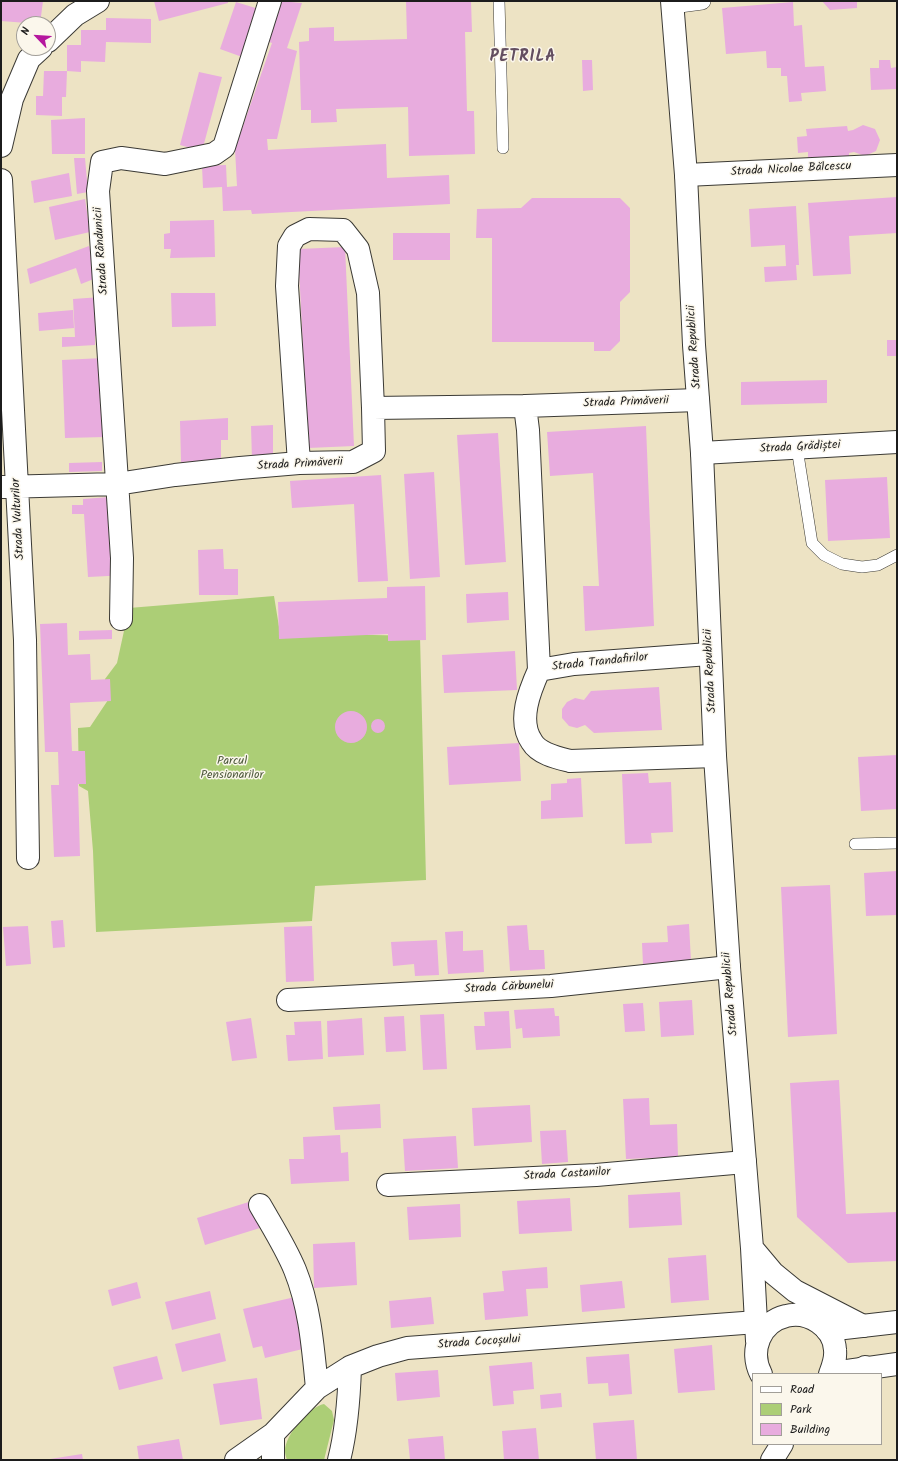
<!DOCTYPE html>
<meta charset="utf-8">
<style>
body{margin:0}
#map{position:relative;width:898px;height:1461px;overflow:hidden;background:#ede3c4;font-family:Kalam,sans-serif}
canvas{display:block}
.frame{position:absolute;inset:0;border:2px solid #1c1c1c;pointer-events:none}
.legend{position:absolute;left:752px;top:1373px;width:130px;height:72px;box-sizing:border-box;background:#fbf7ec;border:1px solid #a29f99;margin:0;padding:5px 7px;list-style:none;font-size:12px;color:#1c1c1c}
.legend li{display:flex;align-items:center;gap:8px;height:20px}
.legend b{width:20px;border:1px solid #a29f99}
.north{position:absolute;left:16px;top:16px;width:40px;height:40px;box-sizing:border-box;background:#fbf7ec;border:1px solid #a29f99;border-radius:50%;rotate:295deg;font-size:11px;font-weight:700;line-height:16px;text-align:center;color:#1c1c1c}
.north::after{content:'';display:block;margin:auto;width:14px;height:18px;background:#b5179e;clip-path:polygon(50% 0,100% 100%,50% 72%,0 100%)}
</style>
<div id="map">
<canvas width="898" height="1461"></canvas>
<div class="frame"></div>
<ul class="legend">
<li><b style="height:5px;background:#fff"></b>Road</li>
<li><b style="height:11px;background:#acce76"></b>Park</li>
<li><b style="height:11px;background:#e8acde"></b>Building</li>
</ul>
<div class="north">N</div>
</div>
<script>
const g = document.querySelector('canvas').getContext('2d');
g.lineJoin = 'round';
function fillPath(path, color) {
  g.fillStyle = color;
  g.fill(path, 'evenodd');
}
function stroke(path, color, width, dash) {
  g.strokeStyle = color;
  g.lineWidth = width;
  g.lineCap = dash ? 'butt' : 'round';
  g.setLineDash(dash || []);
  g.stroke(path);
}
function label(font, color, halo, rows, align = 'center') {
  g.font = font + ' Kalam,sans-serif';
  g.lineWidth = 3;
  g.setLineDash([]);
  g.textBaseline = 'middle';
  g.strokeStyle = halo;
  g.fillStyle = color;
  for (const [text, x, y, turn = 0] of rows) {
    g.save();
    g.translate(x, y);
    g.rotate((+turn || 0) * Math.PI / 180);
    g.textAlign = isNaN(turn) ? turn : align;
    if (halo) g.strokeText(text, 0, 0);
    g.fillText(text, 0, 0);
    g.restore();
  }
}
fillPath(new Path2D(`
 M274,596L280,633L420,636L426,880L315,886L312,921L96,932L93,851L88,791L79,786L78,728L90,727L108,700L105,679L117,663L129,608Z
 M324,1404L332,1411L334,1420L324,1460H287C286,1457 285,1454 285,1451C285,1435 309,1407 324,1404Z`), '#acce76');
fillPath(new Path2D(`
 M1,1H43L40,24L1,21Z
 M154,1H228V3L159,21Z
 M280,1L302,3L287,48L297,51L277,139H267L268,150L386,144L387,178L449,175L450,204L252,214L251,210L223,211L222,187L203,188L202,166L226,165L227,187L237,186L235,149L272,43L266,41Z
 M406,1H471L472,32H465L467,111H474L475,154L409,156L408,107L336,109L337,122L311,123V110H301L299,42L309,41V28L334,27V41L407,39Z
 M822,1H857V8L830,10Z
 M236,2L262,10L245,58L220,49Z
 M793,2L794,26L802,25L805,67L824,66L826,91L801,93L802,101L789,102L787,76H781V68H767L766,51L726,54L722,8Z
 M106,18L151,19V43L106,42L105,62L81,61V72L67,71V45H81V30H106Z
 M582,60H592L593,90L583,91Z
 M879,60H890L891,68L897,67V89L871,90L870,68H879Z
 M44,71H67L66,97H62V116L36,115V96H43Z
 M199,72L222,77L202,151L180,145Z
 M85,118V154H52L51,120Z
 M863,125L875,129L880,140L876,151L865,156L854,152L849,153V157L808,159V152L798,153L797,137L807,136L806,129L847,126L848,131L853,130Z
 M74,158H85L88,192L77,194Z
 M69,173L72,196L34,203L31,181Z
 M897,197V233L849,236L851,274L813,276L808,203Z
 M532,198H620L630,208V292L620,302V341L610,351H594V342H492V238H476L477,209L521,208Z
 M85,199L90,232L55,240L49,207Z
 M796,206L799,265H796L797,280L765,282L764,267L786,266L785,245L751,247L749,209Z
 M214,220L215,257L170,258L171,249H164V234L170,233V221Z
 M393,233H450V260H393Z
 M89,246L99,277L81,284L76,268L30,284L27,269Z
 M345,247L354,446L308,448L298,249Z
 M171,293H215L216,326L172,327Z
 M101,297L103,336H95V345L62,347V337H75L73,299Z
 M73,310L74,328L39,331L38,313Z
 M887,340H897V356H887Z
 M103,358L105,437L65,438L62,360Z
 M827,380V403L741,405V382Z
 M228,418V440H221V460L181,462L180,421Z
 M273,425V459L252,460L251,426Z
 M646,426L654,626L585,631L583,586H599L593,473L550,476L547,432Z
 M498,433L506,562L465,565L457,435Z
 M102,462V471L69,472V463Z
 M434,472L440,577L410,579L404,474Z
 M381,475L388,581L358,582L354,504L292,508L290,481Z
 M887,477L890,538L828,541L825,480Z
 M123,496L128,575L88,577L84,514H72V505H83V499Z
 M223,549L224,569H238V595H199L198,550Z
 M425,586L426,640L388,641V634L279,639L278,602L387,598V587Z
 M508,592L509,620L467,623L466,594Z
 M67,623L68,655L90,654L91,680L110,679L111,701L70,703L72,751H85L86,784H78L80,856L54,857L51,785H59L58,752H45L40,624Z
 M112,630V639L79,640V631Z
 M515,651L517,690L444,693L442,655Z
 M659,687L662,730L594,733L585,725L577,728L569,726L562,718V709L567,702L575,698L584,700L591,691Z
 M335 727a16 16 0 1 1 32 0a16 16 0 1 1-32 0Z
 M371 726a7 7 0 1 1 14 0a7 7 0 1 1-14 0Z
 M519,743L521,781L449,785L447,747Z
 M897,755V809L861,811L858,757Z
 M648,773L649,783L671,782L673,832L651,833L652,843L625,844L622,774Z
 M581,778L583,817L541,819V801L551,800V784L567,783V779Z
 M897,871V915L866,916L864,873Z
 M830,885L837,1034L788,1037L781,887Z
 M63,920L65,947L53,948L51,921Z
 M689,924L691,961L643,964L642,943L668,942L667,926Z
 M527,925L529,950H544L545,969L510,971L507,926Z
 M28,926L31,964L6,966L3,927Z
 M312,926L314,981L286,982L284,927Z
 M463,931V951L483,950L484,972L448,974L445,932Z
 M437,940L439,975L415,976L414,964L393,966L391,942Z
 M692,1000L694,1035L661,1037L659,1002Z
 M643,1003L645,1031L625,1032L623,1004Z
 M554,1008L555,1016H559L560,1036L523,1038L522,1028L516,1029L514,1010Z
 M509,1011L511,1048L476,1050L474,1026H485L484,1012Z
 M444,1014L447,1069L423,1070L420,1015Z
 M404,1016L406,1051L386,1052L384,1017Z
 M251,1018L257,1058L232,1061L226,1022Z
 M362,1018L364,1055L328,1057L327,1021Z
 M321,1021L323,1059L288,1061L286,1035H295L294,1022Z
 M839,1080L846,1214L897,1212V1261L848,1263L797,1217L790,1083Z
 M649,1098L650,1125L677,1124L678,1157L626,1159L623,1099Z
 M380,1104L381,1128L335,1130L333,1107Z
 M530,1105L532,1142L474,1146L472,1108Z
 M566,1130L568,1162L542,1164L540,1131Z
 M340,1135L341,1153L348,1152L349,1181L291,1184L289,1159H304L303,1137Z
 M456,1136L458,1168L405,1171L403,1139Z
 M680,1192L682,1225L629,1228L628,1195Z
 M570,1198L572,1231L519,1234L517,1201Z
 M252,1201L260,1228L205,1245L197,1218Z
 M460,1204L461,1237L409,1240L407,1207Z
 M355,1242L357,1285L314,1288L313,1244Z
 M706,1255L709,1300L671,1303L668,1258Z
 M547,1267L548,1288L526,1289L528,1316L485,1320L483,1293L504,1291L502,1271Z
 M622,1281L625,1308L582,1312L580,1285Z
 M137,1282L141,1298L112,1306L108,1290Z
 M210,1291L216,1319L172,1330L165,1302Z
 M295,1297L307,1348L265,1358L262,1346L253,1348L243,1309Z
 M431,1297L434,1324L391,1328L389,1301Z
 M220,1333L226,1361L182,1372L175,1344Z
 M712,1345L715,1390L678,1393L674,1349Z
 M629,1354L632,1394L609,1396L608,1383L588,1384L586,1357Z
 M157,1356L163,1379L119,1390L113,1367Z
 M532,1362L534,1389L513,1391L514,1404L493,1406L489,1366Z
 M438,1370L440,1397L397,1401L395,1373Z
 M257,1378L262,1419L220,1425L213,1384Z
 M561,1393L562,1407L541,1409L540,1395Z
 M634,1420L637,1460H596L593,1423Z
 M536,1428L539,1460H504L502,1431Z
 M443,1436L445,1460H410L408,1439Z
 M179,1439L183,1460H139L137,1446Z
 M82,1454L83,1460H50V1459Z`), '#e8acde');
const service = new Path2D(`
 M499,1L503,148
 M797,448L812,543L824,555L842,564L862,567L878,565L897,555
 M855,844L897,843`);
const pedestrian = new Path2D(`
 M672,5L702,1`);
const minor = new Path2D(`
 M48,41L75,15L98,1
 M1,146L12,99L29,59L41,48
 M686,175L897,165
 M1,180L25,640L28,858
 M525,406L528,430L539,670
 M702,453L897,442
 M299,463L287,286L289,246L295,236L309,229L343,230L358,249L368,293L373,408
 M1,487L117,484L175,475L240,468L299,463L353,462L374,451L373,408L525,406L698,400
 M121,619L122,558L98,191L102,162L121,158L165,164L214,154L224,147L270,1
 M709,654L574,664L539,670C530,690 517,721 532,742C539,754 558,758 570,761L715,756
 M288,1000L551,986L729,967
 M388,1185L596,1175L745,1162
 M260,1205C272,1226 286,1248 295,1270C310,1307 313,1348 317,1388
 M827,1330L897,1322
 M847,1371L897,1364
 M236,1460L273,1434L317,1388L350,1367L378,1356L407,1348L757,1322
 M273,1460V1434
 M339,1460C347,1429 349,1399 350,1367`);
const secondary = new Path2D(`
 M672,1L686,175L694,345L702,453L715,756L729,967L752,1248L757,1341
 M752,1248L773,1273L795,1291L863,1326
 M761,1374C749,1351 760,1322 786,1316C808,1310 834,1327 835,1350C836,1359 833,1366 830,1374
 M854,1374L865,1367
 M772,1460L782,1444`);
stroke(service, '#3b3a35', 12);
stroke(pedestrian, '#3b3a35', 18);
stroke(minor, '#3b3a35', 24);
stroke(secondary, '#3b3a35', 24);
stroke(service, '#fff', 11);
stroke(pedestrian, '#fff', 17);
stroke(minor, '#fff', 22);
stroke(secondary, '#fff', 22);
label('12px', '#1c1c1c', '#fbf7ec', [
 ["Strada Nicolae Bălcescu",791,170,-3],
 ["Strada Rândunicii",102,251,-94],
 ["Strada Republicii",695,347,-94],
 ["Strada Primăverii",626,403,-2],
 ["Strada Grădiștei",800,448,-3],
 ["Strada Primăverii",300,465,-3],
 ["Strada Vulturilor",19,519,-93],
 ["Strada Trandafirilor",600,663,-6],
 ["Strada Republicii",711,671,-93],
 ["Strada Cărbunelui",509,988,-3],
 ["Strada Republicii",731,994,-95],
 ["Strada Castanilor",567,1175,-3],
 ["Strada Cocoșului",479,1343,-4]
]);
label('12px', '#4e5a3c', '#fbf7ec', [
 ["Parcul",232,762],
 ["Pensionarilor",232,776]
]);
g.letterSpacing = '1px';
label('bold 16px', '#634e60', '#fbf7ec', [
 ["PETRILA",523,58]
]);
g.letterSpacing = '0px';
</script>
